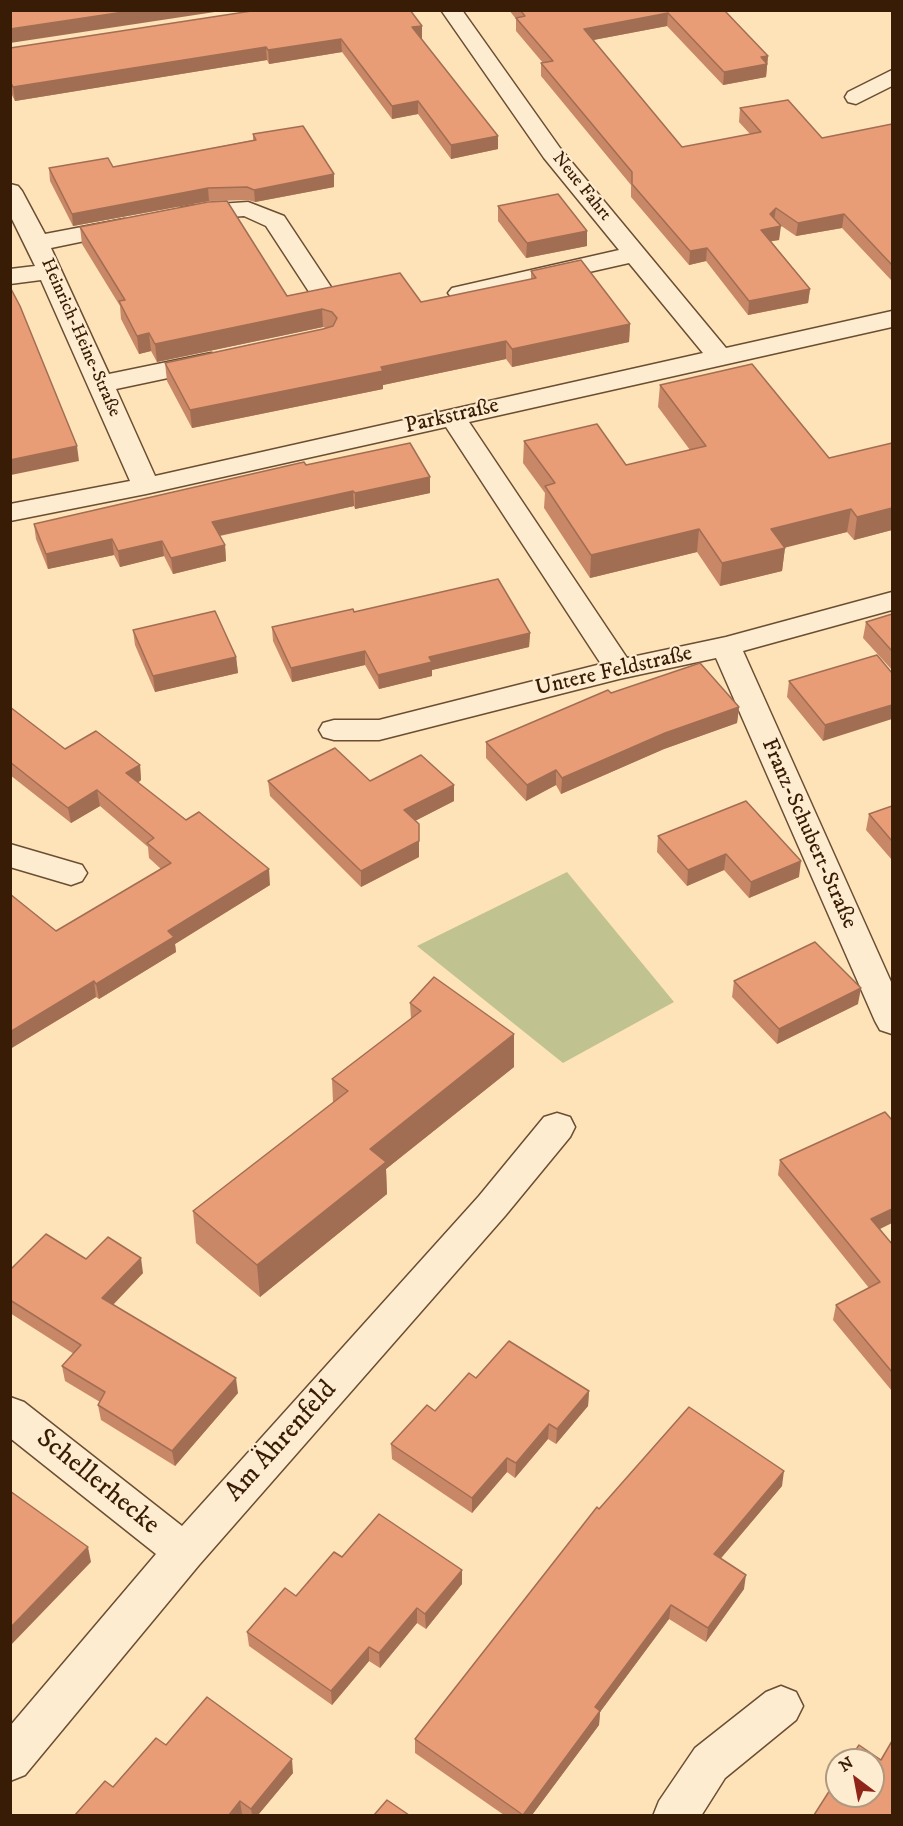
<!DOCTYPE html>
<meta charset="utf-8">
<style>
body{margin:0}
#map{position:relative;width:903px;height:1826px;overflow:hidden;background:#fee2b8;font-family:"IM FELL DW Pica",serif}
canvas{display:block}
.frame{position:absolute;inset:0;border:12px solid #381c05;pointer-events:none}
.north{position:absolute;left:825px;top:1748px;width:60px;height:60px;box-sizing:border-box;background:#feecd1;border:2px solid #af997f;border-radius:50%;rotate:328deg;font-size:16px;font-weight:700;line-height:24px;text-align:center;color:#381c05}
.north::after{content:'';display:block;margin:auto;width:21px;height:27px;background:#8f2418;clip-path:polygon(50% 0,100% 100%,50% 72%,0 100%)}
</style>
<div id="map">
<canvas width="903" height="1826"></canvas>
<div class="frame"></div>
<div class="north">N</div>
</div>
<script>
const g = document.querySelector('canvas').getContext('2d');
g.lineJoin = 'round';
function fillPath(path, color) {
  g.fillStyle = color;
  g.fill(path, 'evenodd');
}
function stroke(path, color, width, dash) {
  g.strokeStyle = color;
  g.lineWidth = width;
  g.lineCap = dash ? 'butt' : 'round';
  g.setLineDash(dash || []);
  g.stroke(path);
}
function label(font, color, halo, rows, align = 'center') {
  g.font = font + ' "IM FELL DW Pica",serif';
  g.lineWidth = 4.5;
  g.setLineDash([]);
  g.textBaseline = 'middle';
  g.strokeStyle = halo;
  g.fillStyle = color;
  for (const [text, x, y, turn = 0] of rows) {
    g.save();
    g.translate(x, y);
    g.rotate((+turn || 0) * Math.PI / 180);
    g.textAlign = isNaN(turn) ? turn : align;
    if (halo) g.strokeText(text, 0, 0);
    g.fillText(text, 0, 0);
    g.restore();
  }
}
fillPath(new Path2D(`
 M567,872L674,1002L563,1063L417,946Z`), '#c0c38f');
const minor = new Path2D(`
 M441,10H462L560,148L726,348L892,311V327L469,422L627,658L726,637L892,592V610L743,651L892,984V1034L880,1030L875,1021L716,658L619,679L379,740H334L323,737L319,730L323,723L334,720H379L601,664L446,427L146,494L10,521V504L130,481L41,280L10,284V269L35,266L10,215V184L18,186L22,191L45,234L124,219L133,221L136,226L133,231L51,248L109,374L211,353L220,355L224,361L220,367L116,389L155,476L703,353L629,263L461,301L452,298L448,293L452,288L619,250L544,158Z
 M892,70V86L856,104L848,102L845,97L848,92Z
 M248,202L284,216L337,296L333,301L324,304L315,301L266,226L244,216L189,220L180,218L177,213L180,208L189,206Z
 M10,844L82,865L87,873L82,881L71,885L10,867Z
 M557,1113L570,1117L575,1127L570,1137L505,1216L199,1565L25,1775L10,1781V1726L156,1554L10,1438V1397L24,1402L182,1526L479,1196L544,1117Z
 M781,1686L796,1692L803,1706L796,1720L725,1778L701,1816H653L659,1801L695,1748L766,1692Z`);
stroke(minor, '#6a4e32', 3);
fillPath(minor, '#feecd1');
fillPath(new Path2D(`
 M509,10H724L768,56L766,77L723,85L667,26L593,40L682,147L750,134L739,122L740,108L822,138L892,124V281L842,228L796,236L780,225L779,240L771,241L810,289L808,303L748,315L706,261L689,265L631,197V185L541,76V63H543L516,31V19Z
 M422,26V39H421L498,136V149L451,159L418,114L392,119L342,52L269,64L267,60L15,101L10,91V48Z
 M253,134L334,187L255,202L248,200L209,201L73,226L50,181L49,168L113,167L253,140Z
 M498,206L587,231V246L526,258L498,221Z
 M80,227L287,296L421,302L531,279V271L630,324L629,342L512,367L506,359L383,385V389L192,428L167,381L165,363L326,328L323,327L157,362L151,351L139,354L121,319L120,306L82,244Z
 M660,385L829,458L892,443V530L854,540L847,532L785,547L782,571L720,586L697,552L590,578L544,508L545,493L523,463L524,441L626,465L690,450L658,407Z
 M306,465L430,493L355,509L354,506L220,536L225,545L226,561L173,574L164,556L120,567L114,555L48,569L36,539L34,524Z
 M354,612L530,633L529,647L432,670V676L379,689L365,665L292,682L273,641L272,627Z
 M892,614V670L863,638L866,622Z
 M133,630L236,657L238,673L155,692L135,645Z
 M877,655L823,741L787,697L789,681Z
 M611,693L739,707L737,723L664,749L561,794L556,785L526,801L486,758V742Z
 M10,707L65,749L140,765L141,780L138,783L270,885L175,944L176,952L99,999L96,997L10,1049V894L56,931L161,869L149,858L148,847L100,806L71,823L10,775Z
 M268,781H370L454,801L415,821L419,857L361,887L270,796Z
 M746,801L799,877L749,898L724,870L687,886L657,852L658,836Z
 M892,806V860L866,830L869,814Z
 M734,981L858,1004L777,1044L732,997Z
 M410,1003L514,1067L386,1169L387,1194L260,1297L196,1243L193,1211L333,1103L332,1079L411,1019Z
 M780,1160L880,1229L892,1244V1391L833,1320L836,1305L869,1288L778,1175Z
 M86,1259L143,1273L113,1305L238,1393L175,1466L101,1420L98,1405L100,1402L65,1381L62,1366L74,1354L10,1313V1270Z
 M476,1378L589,1391L588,1406L556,1444L548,1439L515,1478L507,1472L472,1513L392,1459L391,1444L435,1411Z
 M782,1486L720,1558L744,1589L706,1642L669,1619L600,1712L599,1725L532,1815H504L415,1753V1739L599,1509Z
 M342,1557L462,1570V1584L426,1629L417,1623L380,1668L369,1661L332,1705L249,1646L247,1632L296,1596Z
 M166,1745L293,1773L258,1815H244L242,1814L113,1787Z`), '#c88766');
fillPath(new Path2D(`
 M137,10H228L10,43V29Z
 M668,13L667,26L583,42L584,29Z
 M422,26V39L412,41V27Z
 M341,39L342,52L269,64L268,50Z
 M266,47L267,60L15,101L13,87Z
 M768,56L766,77L723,85L724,72L761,57Z
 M418,101V114L392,119V106Z
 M498,136V149L451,159V145Z
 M334,174V187L255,202L254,190Z
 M208,188L209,201L73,226L72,214Z
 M776,208L774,221L770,214Z
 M844,214L842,228L796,236L798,223Z
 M781,226L779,240L760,243L761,230Z
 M587,231V246L526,258L527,243Z
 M707,248L706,261L689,265L690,251Z
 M810,289L808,303L748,315L749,301Z
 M322,309L323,327L157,362L155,344Z
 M630,324L629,342L512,367V349Z
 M149,333L151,351L139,354L137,336Z
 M506,341V359L383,385V389L192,428L190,410L381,367Z
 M77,446L79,461L11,475L10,460Z
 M430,477V493L355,509V493Z
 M353,491L354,506L213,537L212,522Z
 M892,508V530L854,540L857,517Z
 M851,509L847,532L768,552L771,529Z
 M699,529L697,552L590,578L591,555Z
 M112,539L114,555L48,569L46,554Z
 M162,541L164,556L120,567L118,551Z
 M225,545L226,561L173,574L171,558Z
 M785,548L782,571L720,586L722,563Z
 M530,633L529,647L432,670V676L379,689L378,675L429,657Z
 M365,651V665L292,682L291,668Z
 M236,657L238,673L155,692L153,676Z
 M892,705V719L823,741L825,725Z
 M739,707L737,723L664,749L561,794L562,778L665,733Z
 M140,765L141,780L128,789L126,773Z
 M556,770V785L526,801L527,785Z
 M454,785V801L405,826L404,810Z
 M97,790L100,806L71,823L68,808Z
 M419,824V857L361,887V871Z
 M726,854L724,870L687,886L688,870Z
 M801,861L799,877L749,898L751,882Z
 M269,869L270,885L175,944L176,952L99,999L96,984L168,931Z
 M94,981L96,997L10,1049V1032Z
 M861,988L858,1004L777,1044L779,1029Z
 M514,1034V1067L386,1169L387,1194L260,1297L257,1265L370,1149Z
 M892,1209V1223L868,1235L871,1219Z
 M141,1258L143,1273L105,1313L102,1298Z
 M236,1378L238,1393L175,1466L172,1451Z
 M589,1391L588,1406L556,1444L557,1429Z
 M549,1424L548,1439L515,1478L516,1463Z
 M507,1458V1472L472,1513V1498Z
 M784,1471L782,1486L712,1569L714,1554Z
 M88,1547L91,1562L10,1646V1628Z
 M462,1570V1584L426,1629L425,1614Z
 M746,1575L744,1589L706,1642L708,1628Z
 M671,1605L669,1619L600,1712L599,1725L532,1815H523L593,1721L595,1707Z
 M417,1608V1623L380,1668L379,1653Z
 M369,1647V1661L332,1705L331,1691Z
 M292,1759L293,1773L258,1815H252L251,1809Z
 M240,1801L242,1814L241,1815H229Z`), '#a26e53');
const building = new Path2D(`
 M10,10H137L10,29Z
 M258,10H410L422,26L412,27L498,136L451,145L418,101L392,106L341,39L268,50L266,47L13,87L10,81V48Z
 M520,10H724L768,56L761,57L767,64L724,72L668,13L584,29L682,147L761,132L740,108L788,100L822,138L892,124V265L844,214L798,223L776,208L770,214L781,226L761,230L810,289L749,301L707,248L690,251L632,184V172L541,63L553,61L516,18L525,16Z
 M303,126L334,174L254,190L247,187L208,188L72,214L49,168L108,158L113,167L256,140L253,134Z
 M558,194L587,231L527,243L498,206Z
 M227,201L287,296L400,273L421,302L536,278L531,271L581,260L630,324L512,349L506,341L381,367L383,371L190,410L165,363L323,329L333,326L337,318L332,312L322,309L155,344L149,333L137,336L119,301L125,300L80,227L208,202Z
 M10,287L20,306L77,446L10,460Z
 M752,364L829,458L892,443V508L857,517L851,509L771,529L785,548L722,563L699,529L591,555L545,486L555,483L524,441L597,424L626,465L706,446L660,385Z
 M410,443L430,477L355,493L353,491L212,522L225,545L171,558L162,541L118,551L112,539L46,554L34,524L304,462L306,465Z
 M498,579L530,633L429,657L432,662L378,675L365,651L291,668L272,627L353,609L354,612Z
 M215,611L236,657L153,676L133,630Z
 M892,614V651L866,622Z
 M877,655L892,673V705L825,725L789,681Z
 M700,663L739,707L665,733L562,778L556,770L527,785L486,742L608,690L611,693Z
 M10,707L65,749L96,731L140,765L126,773L186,820L199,812L269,869L168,931L174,937L96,984L94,981L10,1032V894L56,931L171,863L147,843L154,838L97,790L68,808L10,762Z
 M335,748L370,781L421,755L454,785L404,810L419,824V841L361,871L268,781Z
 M746,801L801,861L751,882L726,854L688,870L658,836Z
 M892,806V841L869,814Z
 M815,942L861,988L779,1029L734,981Z
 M434,977L514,1034L370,1149L386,1162L257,1265L193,1211L348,1091L332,1079L421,1011L410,1003Z
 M885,1112L892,1120V1209L871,1219L892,1244V1372L836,1305L880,1282L780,1160Z
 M46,1234L86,1259L108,1237L141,1258L102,1298L236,1378L172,1451L98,1405L105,1392L62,1366L81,1345L10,1300V1270Z
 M509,1341L589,1391L557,1429L549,1424L516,1463L507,1458L472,1498L391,1444L427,1405L435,1411L469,1373L476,1378Z
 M689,1407L784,1471L714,1554L746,1575L708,1628L671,1605L595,1707L600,1711L523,1815L415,1739L597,1507L599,1509Z
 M10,1491L88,1547L10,1628Z
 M379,1514L462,1570L425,1614L417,1608L379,1653L369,1647L331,1691L247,1632L285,1588L296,1596L334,1552L342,1557Z
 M207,1697L292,1759L251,1809L240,1801L229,1815H75L105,1781L113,1787L156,1738L166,1745Z
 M892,1741V1815H814L837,1779V1796H873V1760H849L859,1745L881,1760Z
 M387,1800L409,1815H374Z`);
fillPath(building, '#e89d77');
stroke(building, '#a26e53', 1.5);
label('18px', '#381c05', '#feecd1', [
 ["Neue Fahrt",581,187,51],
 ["Heinrich-Heine-Straße",80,338,66]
]);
label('22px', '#381c05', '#feecd1', [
 ["Parkstraße",452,417,-13],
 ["Untere Feldstraße",614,672,-13],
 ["Franz-Schubert-Straße",808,834,66]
]);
label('27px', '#381c05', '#feecd1', [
 ["Am Ährenfeld",282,1442,-48],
 ["Schellerhecke",97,1483,39]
]);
</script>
